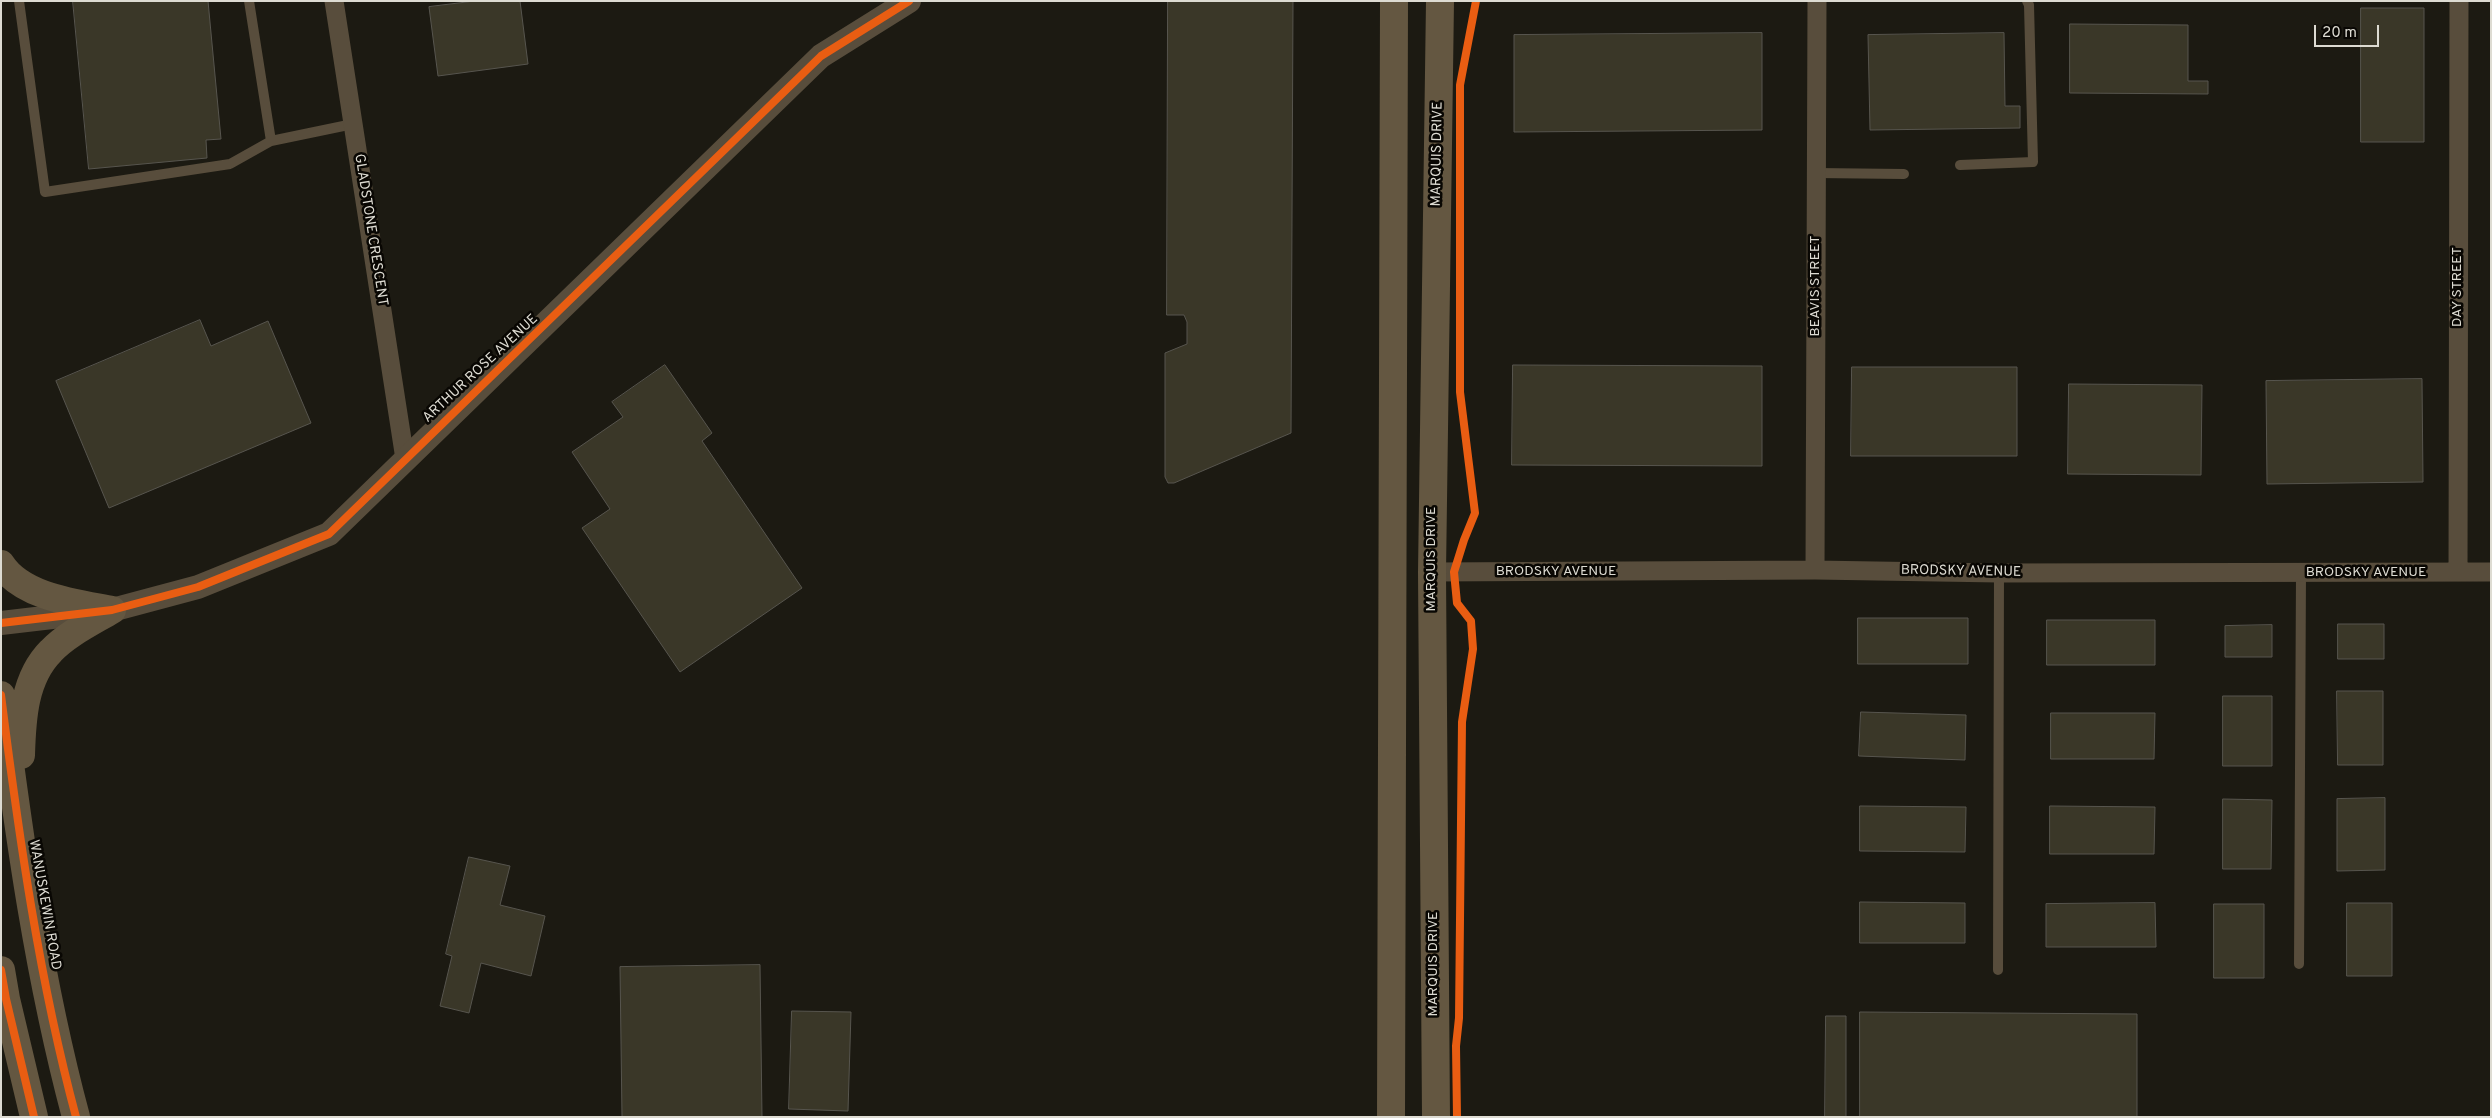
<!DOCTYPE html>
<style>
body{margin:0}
#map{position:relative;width:2492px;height:1118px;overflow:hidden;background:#1c1a12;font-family:Overpass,sans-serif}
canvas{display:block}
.frame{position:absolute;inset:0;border:2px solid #dddbd2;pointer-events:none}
.scale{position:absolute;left:2314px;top:25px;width:65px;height:22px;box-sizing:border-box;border:2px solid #dddbd2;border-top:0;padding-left:6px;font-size:15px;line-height:18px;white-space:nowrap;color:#dddbd2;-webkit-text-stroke:4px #090703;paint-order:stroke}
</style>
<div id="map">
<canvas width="2492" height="1118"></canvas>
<div class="frame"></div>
<div class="scale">20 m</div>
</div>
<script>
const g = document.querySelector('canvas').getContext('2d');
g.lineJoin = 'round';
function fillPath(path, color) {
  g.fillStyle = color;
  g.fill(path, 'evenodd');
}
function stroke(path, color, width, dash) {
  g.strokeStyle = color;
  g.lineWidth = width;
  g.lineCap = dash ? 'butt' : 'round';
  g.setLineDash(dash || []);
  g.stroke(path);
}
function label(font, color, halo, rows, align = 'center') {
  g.font = font + ' Overpass,sans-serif';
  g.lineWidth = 5;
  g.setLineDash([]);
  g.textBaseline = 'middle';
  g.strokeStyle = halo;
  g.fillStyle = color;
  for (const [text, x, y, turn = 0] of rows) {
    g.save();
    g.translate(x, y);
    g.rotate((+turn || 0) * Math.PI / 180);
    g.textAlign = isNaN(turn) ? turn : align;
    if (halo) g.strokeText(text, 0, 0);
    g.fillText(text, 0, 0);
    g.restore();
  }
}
const building = new Path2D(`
 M73,1H208L221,139L206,140L207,158L89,169Z
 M475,1H520L528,64L438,76L429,7Z
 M1168,1H1293L1291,433L1174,483H1168L1165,477V353L1187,344V322L1184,315H1167Z
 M2361,8H2424V142H2361Z
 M2070,24L2188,25V81H2208V94L2070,93Z
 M1762,33V130L1514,132V35Z
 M2004,33L2005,106H2020V128L1870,130L1868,35Z
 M200,320L211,346L268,321L311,423L109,508L56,381Z
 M665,365L712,433L702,441L802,588L680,672L582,528L610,509L572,452L623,417L612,402Z
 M1513,365L1762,366V466L1512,465Z
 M1852,367H2017V456H1851Z
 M2422,379L2423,482L2267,484L2266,381Z
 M2069,384L2202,385L2201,475L2068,474Z
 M1858,618H1968V664H1858Z
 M2047,620H2155V665H2047Z
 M2338,624H2384V659H2338Z
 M2272,625V657H2225V626Z
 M2337,691H2383V765H2338Z
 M2223,696H2272V766H2223Z
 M1861,712L1966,715L1965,760L1859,756Z
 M2051,713H2155L2154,759H2051Z
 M2385,798V870L2337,871V799Z
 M2223,799L2272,800L2271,869H2223Z
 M1860,806L1966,807L1965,852L1860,851Z
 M2050,806L2155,807L2154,854H2050Z
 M469,857L510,866L500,905L545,916L531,976L481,963L469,1013L440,1006L452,956L446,954Z
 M1860,902L1965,903V943H1860Z
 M2155,903L2156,947H2046V904Z
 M2347,903H2392V976H2347Z
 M2214,904H2264V978H2214Z
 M760,965L762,1117H622L620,967Z
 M792,1011L851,1012L848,1111L789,1109Z
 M1860,1012L2137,1014V1117H1860Z
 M1826,1016H1846V1117H1825Z`);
fillPath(building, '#3a3728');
stroke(building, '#57554e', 1);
stroke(new Path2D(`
 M19,1L45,192L230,164L271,141
 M249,1L271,141L353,124
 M1960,165L2033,162L2029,5L2027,1
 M1816,173L1904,174
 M2299,964L2301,573
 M1998,970L1999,573`), '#584d3c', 10);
stroke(new Path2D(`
 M334,1L405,459
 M1815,570L1817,1
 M1432,572L1815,570L1999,573L2491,572
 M2458,572L2459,1`), '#584d3c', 19);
stroke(new Path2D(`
 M1,623L112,610L198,587L329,534L821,56L909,1`), '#584d3c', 24);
stroke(new Path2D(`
 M1,564C22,597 76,603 112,610
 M1,695C19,837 39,979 76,1117
 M21,755C22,719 24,678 51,651C67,634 92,622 112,610
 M1,970L6,999L34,1117
 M1391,1117L1394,1
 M1436,1117L1432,572L1440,1`), '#645741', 28);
stroke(new Path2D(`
 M1,623L112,610L198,587L329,534L821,56L909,1
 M1,695C19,837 39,979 76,1117
 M1,970L6,999L34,1117
 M1457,1117L1456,1046L1459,1018L1462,722L1473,649L1471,621L1457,603L1454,572L1464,540L1475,513L1460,392V85L1476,1`), '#e95d12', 8);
label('14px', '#dddbd2', '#090703', [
 ["MARQUIS DRIVE",1438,154,-89],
 ["GLADSTONE CRESCENT",370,230,81],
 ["BEAVIS STREET",1816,286,-90],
 ["DAY STREET",2458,287,-90],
 ["ARTHUR ROSE AVENUE",481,369,-43],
 ["MARQUIS DRIVE",1432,559,-90],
 ["BRODSKY AVENUE",1556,572],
 ["BRODSKY AVENUE",1961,572,1],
 ["BRODSKY AVENUE",2366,573],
 ["WANUSKEWIN ROAD",44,905,80],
 ["MARQUIS DRIVE",1434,964,-90]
]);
</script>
